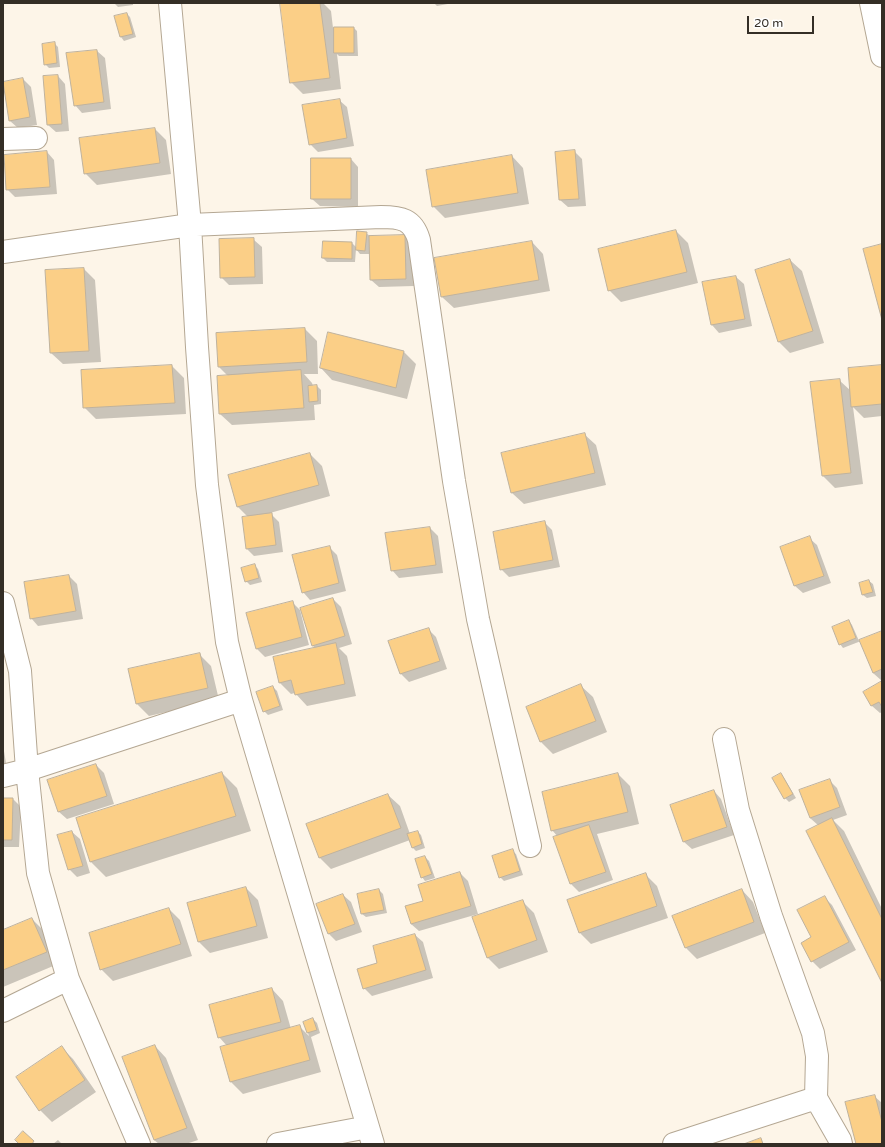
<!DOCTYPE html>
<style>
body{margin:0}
#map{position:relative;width:885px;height:1147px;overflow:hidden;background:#fdf5e8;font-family:"Varela Round",sans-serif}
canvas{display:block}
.frame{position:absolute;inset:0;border:4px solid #342e26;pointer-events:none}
.scale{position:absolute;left:747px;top:16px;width:67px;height:18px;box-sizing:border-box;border:2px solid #342e26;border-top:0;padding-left:5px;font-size:12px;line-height:14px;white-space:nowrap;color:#342e26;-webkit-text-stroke:3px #fff;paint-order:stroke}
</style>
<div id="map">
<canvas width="885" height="1147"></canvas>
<div class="frame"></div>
<div class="scale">20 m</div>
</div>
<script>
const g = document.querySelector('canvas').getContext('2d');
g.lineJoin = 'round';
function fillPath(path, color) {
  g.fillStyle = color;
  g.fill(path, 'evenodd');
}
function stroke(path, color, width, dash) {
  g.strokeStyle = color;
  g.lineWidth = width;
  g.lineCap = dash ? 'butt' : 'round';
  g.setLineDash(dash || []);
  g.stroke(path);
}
fillPath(new Path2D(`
 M114,3H133V5L118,7Z
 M288,3H323L331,11L333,28H354L357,31L358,56H339L337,54L341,89L303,94L291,82Z
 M434,3H453L437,6Z
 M127,14L130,17L136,37L124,41L121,37L115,17Z
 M54,43L58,47L60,67L49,68L45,64Z
 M97,51L105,58L111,109L82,113L75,105Z
 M58,76L65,84L69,131L56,132L48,125Z
 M23,79L31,87L37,125L18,128L10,121L3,83Z
 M339,100L347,107L354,146L318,152L310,144Z
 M155,129L166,140L171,174L97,185L85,173Z
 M574,151L582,159L586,206L568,207L560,200Z
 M47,152L54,160L57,194L15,197L7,189Z
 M512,156L523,168L529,204L445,218L433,206Z
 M351,159L358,167V207L320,206L312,199Z
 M676,231L688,243L698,283L621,302L609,290Z
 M366,233L370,236H405L412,244L414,286L379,287L371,280L370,254H360L356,249L355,262H327L323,258L352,243L357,248Z
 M254,240L262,247L263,284L229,285L221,277Z
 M532,242L543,254L550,291L454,308L442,297Z
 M790,260L802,271L824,343L790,353L778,341Z
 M84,269L95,280L101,362L63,364L51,353Z
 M736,277L744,284L752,326L719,333L712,325Z
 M305,329L317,341L318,374H304L312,383L313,386H317L321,390V404L314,405L315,420L232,425L220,414L228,376L219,367Z
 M329,333L404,352L416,364L407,399L332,380L321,368Z
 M172,366L184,378L186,414L96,419L84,407Z
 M882,366V416L864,418L853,407L863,484L835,488L823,476L811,383L839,380L851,391Z
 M584,434L596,445L606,485L524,504L512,493Z
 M310,454L322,466L330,496L270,513L279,522L283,552L254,556L247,549L248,517L237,506Z
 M544,522L552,530L560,567L509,577L501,569Z
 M430,528L438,536L443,573L399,578L392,570Z
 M809,538L817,545L831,583L803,593L795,586Z
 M329,547L337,555L346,591L310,600L303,592Z
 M254,565L258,569L262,582L250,585L246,581Z
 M69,576L77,584L83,619L38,626L31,618Z
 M869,581L873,584L876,596L867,598L863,595Z
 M333,599L341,607L352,644L339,648L347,656L356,696L307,706L295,693L291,694L279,682L316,649L313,646L301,609Z
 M292,602L300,610L309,645L265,657L257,649Z
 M849,621L852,625L859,641L882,632V681L873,673L861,641L843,648L840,644Z
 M428,629L436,637L447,669L409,682L401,674L390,642Z
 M199,654L211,666L219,700L149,716L137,704L129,670Z
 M882,682V712L880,713L872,706L864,692Z
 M581,686L593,697L607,732L553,754L541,742L527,707Z
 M273,687L277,691L283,710L268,715L264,711Z
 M3,745L7,769L3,770Z
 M96,765L104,773L114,804L67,819L59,812L49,780Z
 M222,773L237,788L251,831L106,877L91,862L77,819Z
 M618,774L630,786L639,824L597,834L613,880L579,892L571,884L555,838L558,837L552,830Z
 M781,774L784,778L796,798L789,802L785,798Z
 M829,780L837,788L847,815L833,820L844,831L882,909V981L819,826L810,818Z
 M714,791L721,799L734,835L692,849L684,842Z
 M388,795L400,806L410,834L418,832L421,835L425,848L416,851L412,847L410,840L331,869L319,857Z
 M3,799H13L21,807L19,847H3Z
 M72,832L80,839L90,873L77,877L69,869Z
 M512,851L516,854L523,875L504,881L500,877Z
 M425,857L429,861L435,878L425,881L422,877Z
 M460,873L468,881L478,914L419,931L411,924Z
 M645,874L657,886L668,918L591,944L580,933Z
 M246,888L258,900L268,938L210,953L198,941Z
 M379,890L383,894L387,913L366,917L362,914Z
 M742,890L753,902L765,933L697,959L686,948Z
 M343,895L351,902L362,932L336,941L329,934Z
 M824,897L832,905L856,950L820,969L812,961L813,938Z
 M522,901L534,913L548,952L499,969L487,957Z
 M169,909L180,920L192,956L113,981L101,969Z
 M32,919L44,931L58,964L3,987V932Z
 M415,935L423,942L433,978L372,996L364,988L379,963Z
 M272,989L283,1001L291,1029L299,1026L309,1036L304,1022L313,1019L317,1023L320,1033L311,1037L321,1072L243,1094L231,1082L222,1048L227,1046L219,1037Z
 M155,1046L166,1058L198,1140L186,1144H159L154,1140Z
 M61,1047L73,1059L96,1092L52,1122L40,1110Z
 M874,1096L882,1103V1144H857Z
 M58,1140L62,1144H53Z`), '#0003');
const building = new Path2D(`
 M280,3H320L330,78L290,83Z
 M127,13L133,34L120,37L114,16Z
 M334,27H354V53H334Z
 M55,42L57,63L44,65L42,44Z
 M97,50L104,102L74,106L66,53Z
 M58,75L62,124L47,125L43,76Z
 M23,78L30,117L9,121L3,82Z
 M340,99L347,138L309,145L302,105Z
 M155,128L160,163L84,174L79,138Z
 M575,150L579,199L559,200L555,152Z
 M47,151L50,187L6,190L4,155Z
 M512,155L518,193L432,207L426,170Z
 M311,158H351V199H311Z
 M676,230L687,272L608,291L598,249Z
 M357,231L367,232L365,251L356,250Z
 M405,235L406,279L370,280L369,236Z
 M254,238L255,277L220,278L219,239Z
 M323,241L352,242V259L322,258Z
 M532,241L539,280L441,297L434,258Z
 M882,244V320L863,249Z
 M790,259L813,331L778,342L755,270Z
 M84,268L89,351L50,353L45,270Z
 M736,276L745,319L711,325L702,282Z
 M305,328L307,362L218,367L216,333Z
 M328,332L404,351L396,388L320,368Z
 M172,365L175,403L83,408L81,370Z
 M882,365V404L851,407L848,368Z
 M301,370L304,408L219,414L217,376Z
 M840,379L851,473L822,476L810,382Z
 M317,385L318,401L309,402L308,386Z
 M585,433L595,473L511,493L501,453Z
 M310,453L319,485L237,507L228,475Z
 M272,513L276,545L246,549L242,517Z
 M545,521L553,560L500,570L493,532Z
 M430,527L436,565L391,571L385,533Z
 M810,536L824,576L794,586L780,547Z
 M330,546L339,583L302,593L292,555Z
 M255,564L259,578L245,582L241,568Z
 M69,575L76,611L30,619L24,582Z
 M869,580L873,592L862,595L859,583Z
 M333,598L345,636L312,646L300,608Z
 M293,601L302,637L256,649L246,613Z
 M849,620L856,638L839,645L832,627Z
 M429,628L440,661L400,674L388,641Z
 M882,631V669L873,673L859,640Z
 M336,643L345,684L295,695L291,680L279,683L273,657Z
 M200,653L208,688L136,704L128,669Z
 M882,681V707L879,702L871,706L863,692Z
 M581,684L596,721L540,742L526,707Z
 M273,686L280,706L263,712L256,692Z
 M96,764L107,796L58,812L47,780Z
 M222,772L236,816L90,862L76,818Z
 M618,773L628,812L551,831L542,792Z
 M781,773L793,794L784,799L772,778Z
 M830,779L840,807L810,818L799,790Z
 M714,790L727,827L683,842L670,805Z
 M388,794L401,828L319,858L306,824Z
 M3,798H13L12,840H3Z
 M832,818L882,919V983L806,831Z
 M589,825L606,872L570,884L553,837Z
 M72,831L83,866L68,870L57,835Z
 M418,831L422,844L412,848L407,834Z
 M513,849L520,871L499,878L492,856Z
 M425,856L432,874L421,878L415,859Z
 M460,872L471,906L411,924L405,906L423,901L418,885Z
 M646,873L657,906L579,933L567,900Z
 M246,887L257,926L198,942L187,903Z
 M379,889L384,910L361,914L357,894Z
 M742,889L754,922L685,948L672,916Z
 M343,894L355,924L328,934L316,904Z
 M825,896L849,942L811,962L801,943L811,937L797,910Z
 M523,900L537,940L487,958L472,917Z
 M169,908L181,944L100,970L89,933Z
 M32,918L47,952L3,970V930Z
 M415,934L426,970L363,989L357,969L377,963L373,946Z
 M272,988L281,1022L218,1038L209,1005Z
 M313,1018L317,1030L307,1033L303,1022Z
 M300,1025L310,1060L230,1082L220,1047Z
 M155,1045L187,1128L154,1140L122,1057Z
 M62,1046L85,1080L39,1111L16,1077Z
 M875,1095L882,1122V1144H856L845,1102Z
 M23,1131L34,1141L32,1144H19L15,1140Z
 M761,1138L763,1144H744Z`);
fillPath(building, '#fbcf87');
stroke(building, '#bfb29d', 1);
const street = new Path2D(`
 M170,3L190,225L197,347L207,485L227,642L241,700L373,1144
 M871,3L882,56
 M3,139L36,138
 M3,252L190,225L381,217C401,217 413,219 419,240L454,481L478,619L530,846
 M3,603L20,671L27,770L38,873L68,979L139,1144
 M724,739L738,810L771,916L813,1033L817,1056L816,1098L840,1140L841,1144
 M3,776L27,770L241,700
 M3,1011L68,979
 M278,1144L368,1127
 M674,1144L816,1098`);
stroke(street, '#b4a793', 24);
stroke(street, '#fff', 22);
</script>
